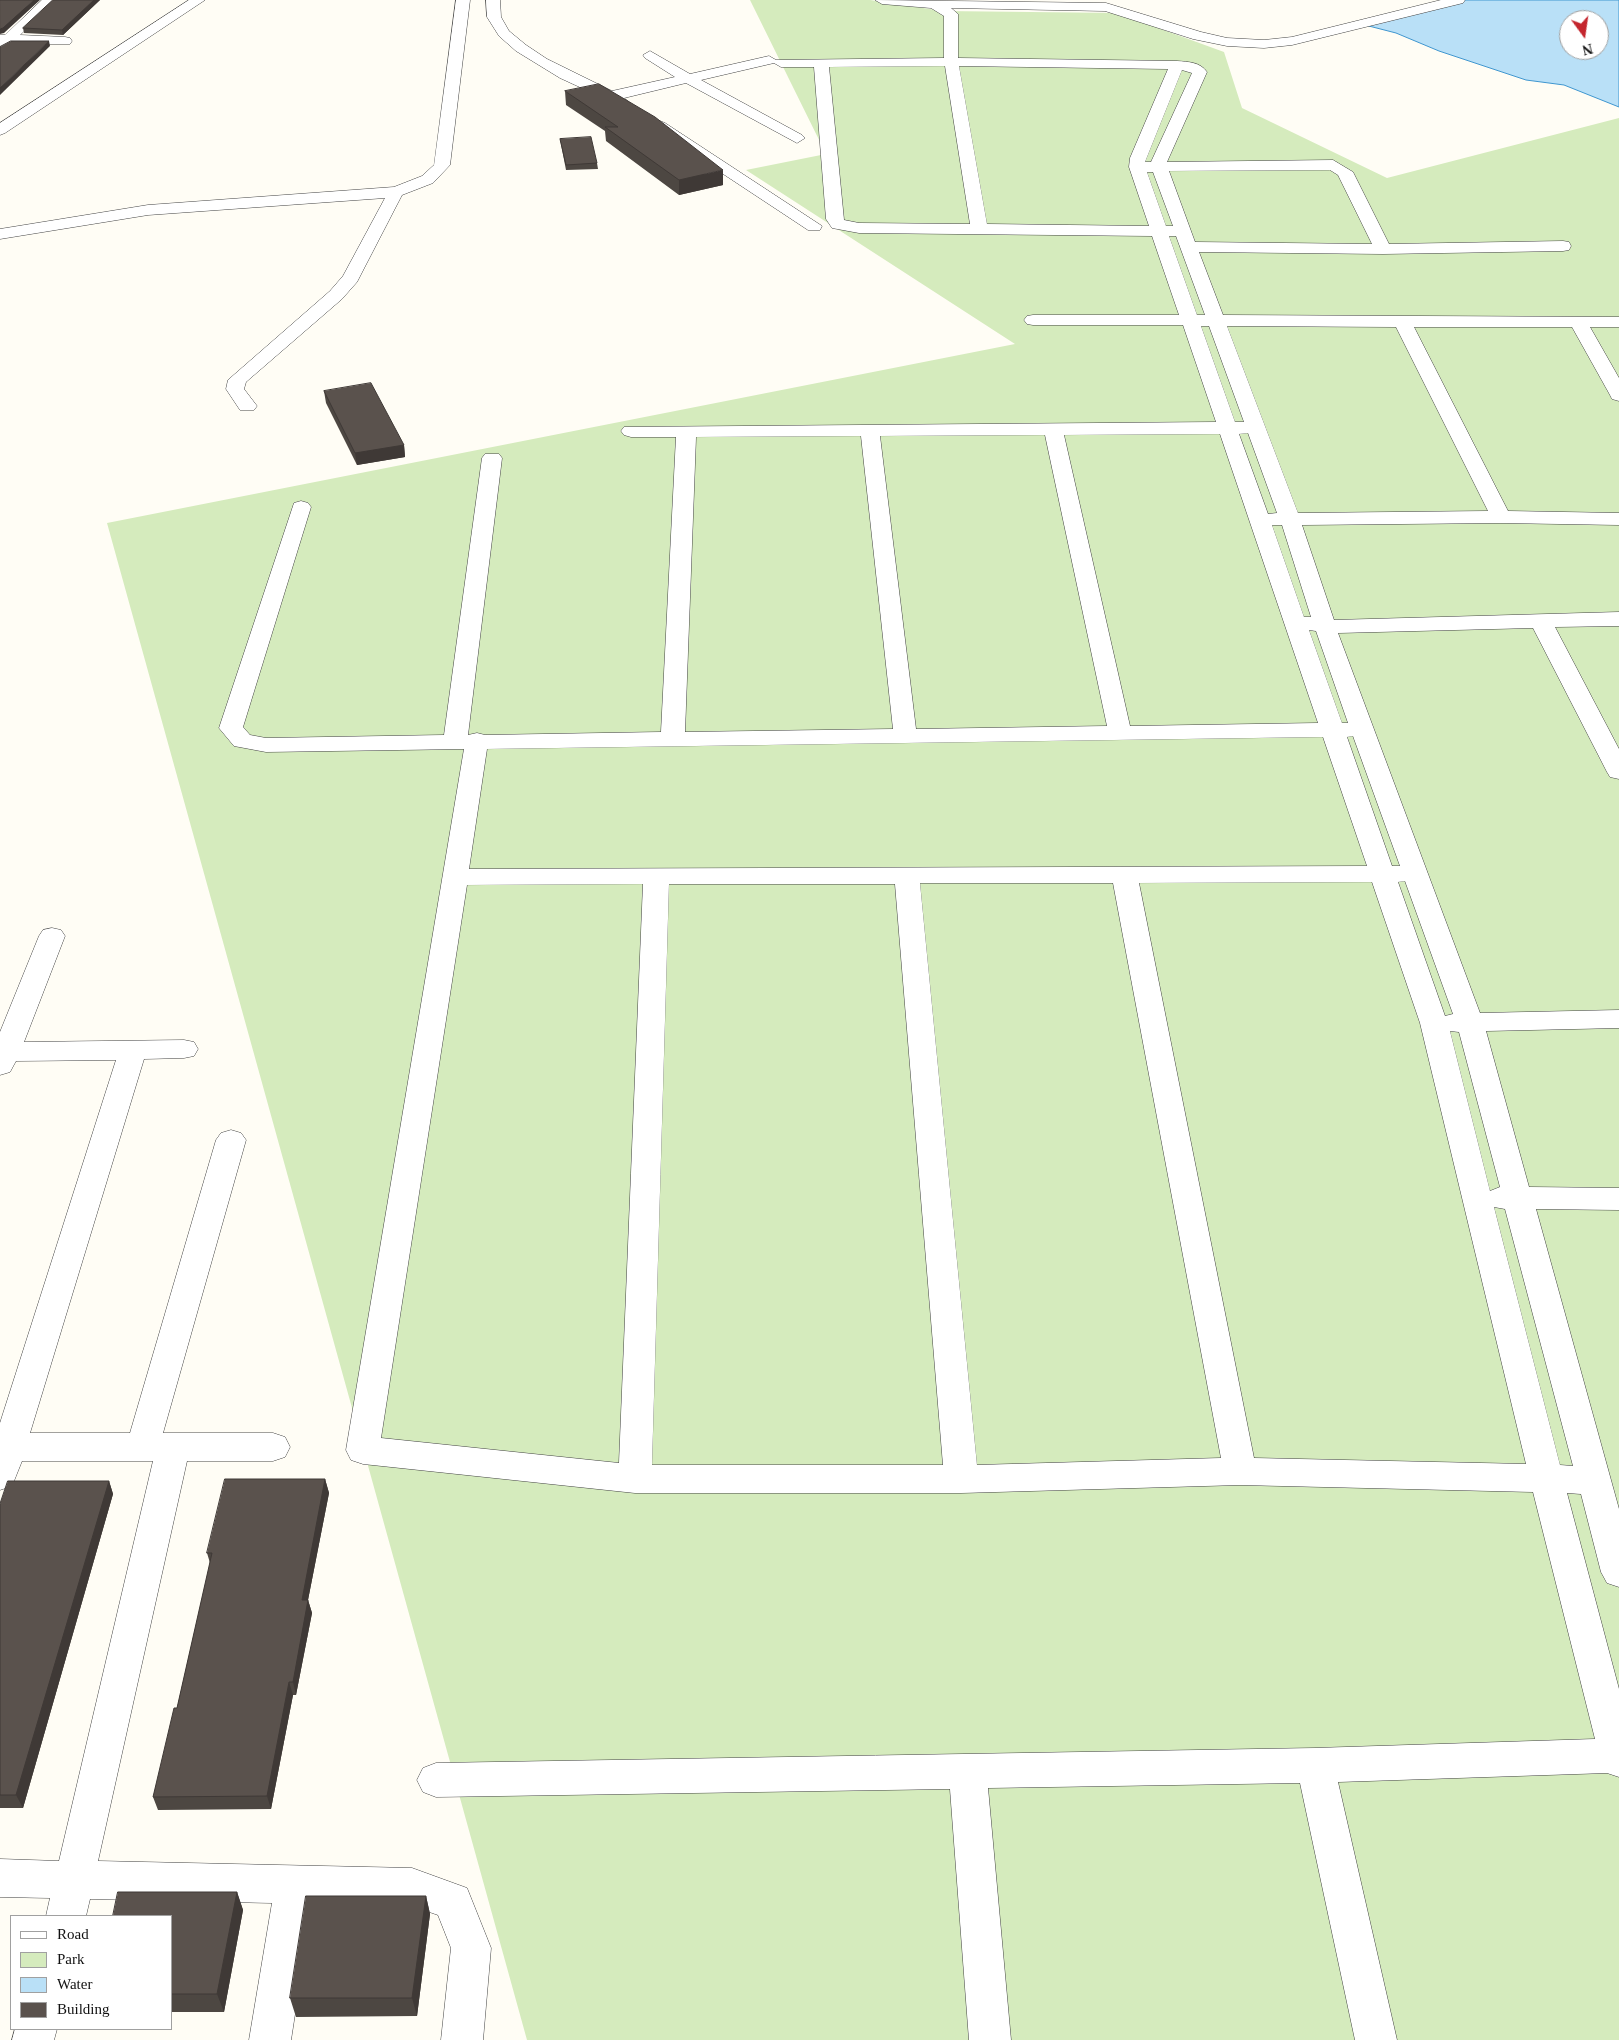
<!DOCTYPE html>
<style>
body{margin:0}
#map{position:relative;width:1619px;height:2040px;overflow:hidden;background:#fffdf5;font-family:Georgia,serif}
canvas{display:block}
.legend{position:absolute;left:10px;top:1915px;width:162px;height:115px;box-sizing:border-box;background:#fff;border:1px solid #a0a0a0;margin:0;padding:6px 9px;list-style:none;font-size:15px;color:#111}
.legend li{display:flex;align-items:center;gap:10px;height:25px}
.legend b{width:25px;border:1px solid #a0a0a0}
.north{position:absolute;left:1559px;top:10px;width:50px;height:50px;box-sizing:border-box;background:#fff;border:1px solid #a0a0a0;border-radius:50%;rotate:166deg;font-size:14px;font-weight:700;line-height:20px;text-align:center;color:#111}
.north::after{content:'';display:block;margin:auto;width:18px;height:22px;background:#c4262e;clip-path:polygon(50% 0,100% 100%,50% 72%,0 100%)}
</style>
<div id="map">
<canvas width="1619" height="2040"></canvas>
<ul class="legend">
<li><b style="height:6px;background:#fff"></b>Road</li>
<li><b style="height:14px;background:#d5ebbd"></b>Park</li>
<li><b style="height:14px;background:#b9e0f7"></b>Water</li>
<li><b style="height:14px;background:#5a524d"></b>Building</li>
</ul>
<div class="north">N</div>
</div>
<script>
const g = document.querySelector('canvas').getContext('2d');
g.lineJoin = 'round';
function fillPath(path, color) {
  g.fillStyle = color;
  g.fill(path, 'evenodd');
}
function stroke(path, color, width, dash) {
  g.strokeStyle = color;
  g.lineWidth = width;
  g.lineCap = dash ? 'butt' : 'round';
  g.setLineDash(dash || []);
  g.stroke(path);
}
fillPath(new Path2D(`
 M750,0H870L943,11L1117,13L1224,52L1242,108L1387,178L1619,118V2040H527L107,523L1015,344L746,170L826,154Z`), '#d5ebbd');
const water = new Path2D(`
 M1458,0H1619V107L1564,85L1526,80L1439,51L1396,33L1361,24ZM1569,20H1599V50H1569Z`);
fillPath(water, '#b9e0f7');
stroke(water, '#3f96cf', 1);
const minor = new Path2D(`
 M42,0H57L20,35L65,37L70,38L72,41L70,44H12L0,51V35H5Z
 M189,0H205L5,133L0,135V123Z
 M456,0H470L450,165L433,183L402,195L357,282L342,299L246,382L244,389L257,406L254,410H240L226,389L228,380L330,291L343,276L385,198L148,215L0,239V229L148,205L394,187L422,176L434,165Z
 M486,0H500L501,17L509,31L526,45L547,59L612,91L675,77L645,58L643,55L650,51L690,74L769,56L776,60L944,58V16L931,8L882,4L875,0L1106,3L1201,32L1227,38L1264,40L1292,37L1441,0H1465L1463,3L1292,45L1264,48L1227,46L1193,39L1105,11L951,8L958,14V58L1177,61C1189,62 1200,62 1207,72L1167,162L1333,160L1353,172L1389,244L1563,241L1569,242L1571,246L1569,250L1563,251L1383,254L1199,252L1223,315L1619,317V327H1590L1619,378V401L1612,399L1610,395L1572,327H1414L1508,511L1619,513V525L1501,523L1302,525L1334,620L1619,612V626L1555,627L1619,749V779L1610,777L1607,772L1533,628L1338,633L1480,1013L1619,1010V1028L1486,1031L1529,1187L1619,1188V1210L1536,1209L1619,1509V1587L1607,1583L1601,1572L1581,1494L1567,1493L1619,1689V1777L1607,1773L1338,1782L1397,2040H1355L1300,1783L988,1788L1011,2040H969L950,1789L436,1797L423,1792L417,1780L423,1768L436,1763L1315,1748L1595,1739L1533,1492L1240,1485L961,1493H635L363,1464L351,1460L346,1450L464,749L266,752L234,746L219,728L294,503L301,501L308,503L311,507L243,727L250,735L266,738L444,735L482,458L485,454H499L502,458L468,735L477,733L485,735L661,732L676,437H631L624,435L621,431L624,427L1216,422L1183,325H1033L1027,324L1024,320L1027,316L1033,315H1179L1152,236L859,233L832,228L826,219L814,67H781L774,63L701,80L802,135L805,138L797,143L686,83L624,98L630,103L623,107L560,78L516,51L499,36L487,17ZM945,66L970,224L859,223L844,220L829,67ZM959,66L1168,69L1130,158L1129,167L1149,226L987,224ZM1182,70L1192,73L1151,162H1145ZM1330,170L1338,175L1372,244L1195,242L1169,171ZM1147,172H1153L1173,226H1166ZM1169,236H1176L1205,315H1197ZM1201,326H1209L1244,422H1235ZM1227,326L1396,327L1488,511L1298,513ZM1248,433L1277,513L1268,514L1239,434ZM1220,434L1318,723L1130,726L1064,435ZM1045,435L1107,726L916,729L880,436ZM861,436L893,729L685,732L696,437ZM1272,525H1282L1311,617H1304ZM1309,630L1316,631L1348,723H1342ZM1353,736L1400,866H1392L1347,737ZM1323,737L1367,866L469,869L487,749ZM1405,881L1453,1014L1445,1016L1398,882ZM1372,882L1420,1023L1526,1464L1254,1458L1139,883ZM920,883H1113L1221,1458L977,1465ZM643,884L619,1463L381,1438L467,885ZM669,884H895L943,1465H652ZM1450,1031L1459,1032L1500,1187L1490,1191ZM1494,1207L1505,1209L1573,1466L1560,1465Z
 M660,121L665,123L822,226L820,230H808L655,129L652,126Z
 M52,928L61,930L65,936L24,1042L184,1040L194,1042L198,1049L194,1056L184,1058L144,1059L30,1433H130L216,1140L221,1133L231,1130L241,1133L246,1140L163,1433H273L285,1437L290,1447L285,1457L273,1461H187L98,1861L412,1868L467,1888L491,1948L483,2040H441L451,1948L438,1915L412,1906L312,1904L291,2040H249L272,1903L90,1899L86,1916H46L50,1898L0,1897V1859L59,1861L153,1461H22L12,1486L0,1490V1423L116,1060L16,1061L10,1072L0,1075V1032L39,936L43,930Z
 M15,2029H57L54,2040H12Z`);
stroke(minor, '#444', 1);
fillPath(minor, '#fff');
fillPath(new Path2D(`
 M53,0H100L63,35L24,33L23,28Z
 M565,91L723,185L679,195L606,141L605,131L566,105Z
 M560,139L597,163L598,169L566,170Z
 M324,391L404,445L405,457L357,465L326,403Z
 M325,1479L329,1493L308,1600L312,1613L296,1695H293L271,1809L158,1810L153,1797L177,1708L210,1563L207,1553Z
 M109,1481L113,1494L23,1808H0V1504Z
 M237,1892L243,1910L224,2012H171V1916Z
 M426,1896L430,1914L417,2016L296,2017L290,1998Z`), '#4d4742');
fillPath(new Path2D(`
 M34,0H40L4,33L0,34V29Z
 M94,0H100L63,35L62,30Z
 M49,41L50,46L0,95V88Z
 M723,170V185L679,195V180Z
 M404,445L405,457L357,465L355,453Z
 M325,1479L329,1493L308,1600L312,1613L296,1695L293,1682L302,1600Z
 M109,1481L113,1494L23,1808L16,1795Z
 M289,1682L293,1695L271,1809L267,1796Z
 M237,1892L243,1910L224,2012L217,1994Z
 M426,1896L430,1914L417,2016L412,1998Z`), '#3f3936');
const building = new Path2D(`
 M0,0H34L3,28L0,29Z
 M53,0H94L62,30L23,28Z
 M11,41H49L0,88V47Z
 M599,84L655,117L723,170L679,180L605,127H618L565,91Z
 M591,137L597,163L566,165L560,139Z
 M371,383L404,445L355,453L324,391Z
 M225,1479H325L302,1600H308L293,1682H289L267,1796L153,1797L174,1708H177L212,1553H207Z
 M8,1481H109L16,1795H0V1504Z
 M118,1892H237L217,1994H171V1916H113Z
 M306,1896H426L412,1998H290Z`);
fillPath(building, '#5a524d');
stroke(building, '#3f3936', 1);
</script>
